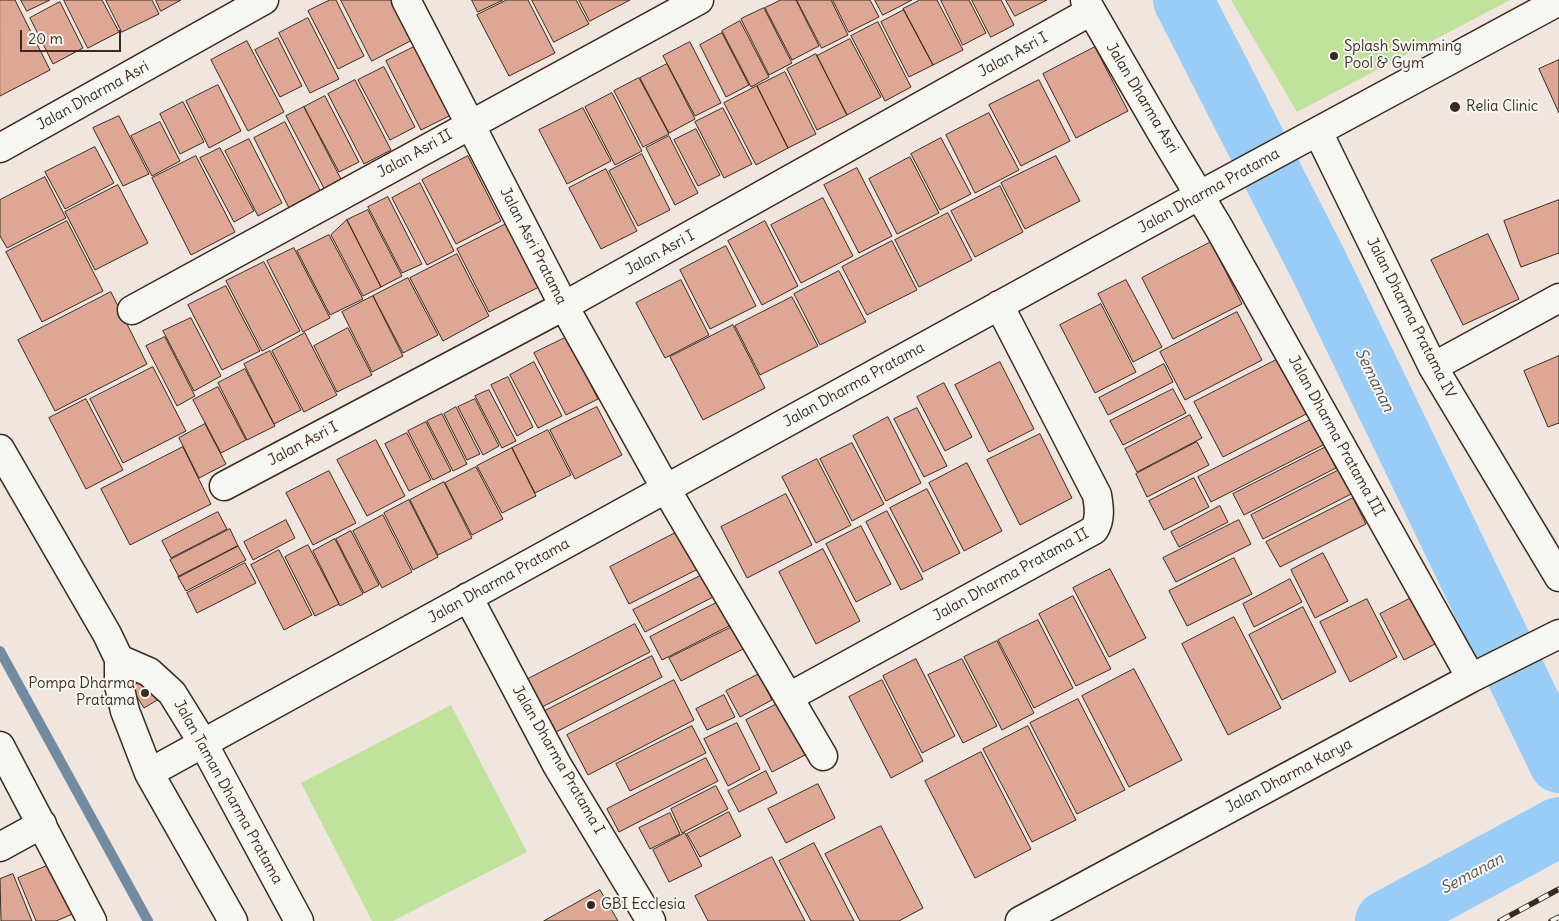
<!DOCTYPE html>
<style>
body{margin:0}
#map{position:relative;width:1559px;height:921px;overflow:hidden;background:#f1e6df;font-family:Delius,sans-serif}
canvas{display:block}
.scale{position:absolute;left:20px;top:30px;width:101px;height:22px;box-sizing:border-box;border:2px solid #3b2a1e;border-top:0;padding-left:6px;font-size:15px;line-height:18px;white-space:nowrap;color:#3b2a1e;-webkit-text-stroke:4px #f6f6f2;paint-order:stroke}
</style>
<div id="map">
<canvas width="1559" height="921"></canvas>
<div class="scale">20 m</div>
</div>
<script>
const g = document.querySelector('canvas').getContext('2d');
g.lineJoin = 'round';
function fillPath(path, color) {
  g.fillStyle = color;
  g.fill(path, 'evenodd');
}
function stroke(path, color, width, dash) {
  g.strokeStyle = color;
  g.lineWidth = width;
  g.lineCap = dash ? 'butt' : 'round';
  g.setLineDash(dash || []);
  g.stroke(path);
}
function label(font, color, halo, rows, align = 'center') {
  g.font = font + ' Delius,sans-serif';
  g.lineWidth = 4;
  g.setLineDash([]);
  g.textBaseline = 'middle';
  g.strokeStyle = halo;
  g.fillStyle = color;
  for (const [text, x, y, turn = 0] of rows) {
    g.save();
    g.translate(x, y);
    g.rotate((+turn || 0) * Math.PI / 180);
    g.textAlign = isNaN(turn) ? turn : align;
    if (halo) g.strokeText(text, 0, 0);
    g.fillText(text, 0, 0);
    g.restore();
  }
}
fillPath(new Path2D(`
 M1231,0H1510L1297,112Z
 M451,705L527,852L393,921H372L301,783Z`), '#c0e29c');
stroke(new Path2D(`
 M0,651L148,921`), '#738ba0', 10);
stroke(new Path2D(`
 M1183,0L1319,266L1559,763
 M1385,921L1559,827`), '#99ccf6', 60);
const building = new Path2D(`
 M0,0H15L50,70L0,96Z
 M21,0H50L27,11Z
 M64,0H102L119,32L88,48Z
 M106,0H152L159,14L122,32Z
 M156,0H181L161,11Z
 M330,0H336L364,56L338,69L308,11Z
 M341,0H396L416,38L372,61Z
 M472,0H503L478,12Z
 M507,0H528L555,53L509,76L477,15Z
 M532,0H576L589,24L554,42Z
 M579,0H630L590,21Z
 M781,0H796L819,46L792,60L765,8Z
 M797,0H831L848,35L822,48Z
 M833,0H870L879,17L849,32Z
 M875,0H912L883,15Z
 M920,0H937L963,50L933,65L903,9Z
 M941,0H969L986,33L963,45Z
 M972,0H1001L1014,25L991,37Z
 M1006,0H1047L1015,16Z
 M60,2L83,48L53,64L30,18Z
 M764,8L792,63L769,75L741,19Z
 M904,10L933,65L909,77L881,22Z
 M308,18L339,79L310,93L279,33Z
 M740,21L769,77L751,87L722,31Z
 M878,22L911,87L885,101L851,36Z
 M722,33L749,85L726,97L700,45Z
 M278,38L302,86L280,97L255,50Z
 M850,39L881,97L847,115L817,56Z
 M247,41L284,112L248,131L211,60Z
 M690,42L721,103L695,116L663,56Z
 M422,43L457,112L421,130L386,61Z
 M1095,47L1128,111L1076,138L1043,74Z
 M816,54L847,115L817,130L787,69Z
 M1559,60V113L1539,69Z
 M667,64L695,119L669,133L640,78Z
 M384,67L415,127L390,140L358,80Z
 M785,72L816,134L788,148L757,86Z
 M639,78L669,134L643,147L614,91Z
 M355,80L391,150L364,164L328,94Z
 M1039,80L1070,141L1021,166L989,105Z
 M218,85L241,131L209,148L186,101Z
 M757,86L788,148L756,165L724,103Z
 M612,93L642,151L615,165L585,107Z
 M325,96L359,162L339,172L304,107Z
 M183,102L204,142L180,154L160,114Z
 M304,107L344,185L327,194L286,116Z
 M583,108L611,161L567,184L539,130Z
 M723,108L752,164L724,178L695,122Z
 M989,113L1019,170L975,193L946,135Z
 M119,116L149,174L123,186L93,128Z
 M160,122L180,161L152,176L131,136Z
 M285,122L325,200L293,216L254,138Z
 M696,129L720,175L698,186L674,140Z
 M669,136L698,193L675,205L646,148Z
 M941,138L971,194L940,210L911,154Z
 M249,139L282,203L258,216L225,151Z
 M95,147L114,183L65,209L45,172Z
 M220,148L254,211L234,222L200,158Z
 M642,154L670,210L638,226L609,171Z
 M196,156L235,232L191,255L152,178Z
 M468,156L501,221L456,244L422,180Z
 M1056,156L1080,201L1025,229L1001,183Z
 M910,157L939,213L897,234L869,179Z
 M857,168L892,236L859,253L824,185Z
 M606,169L637,231L601,249L569,188Z
 M45,177L66,218L7,248L0,236V200Z
 M420,183L454,251L427,265L392,198Z
 M118,185L148,243L95,270L65,212Z
 M1000,186L1023,232L975,257L951,211Z
 M388,197L422,264L402,273L368,207Z
 M823,198L853,256L801,283L771,225Z
 M1559,200V253L1521,267L1504,221Z
 M368,210L402,276L381,287L347,220Z
 M948,213L972,260L919,287L895,240Z
 M347,220L381,287L363,296L331,235Z
 M67,221L103,291L42,322L6,252Z
 M765,221L798,286L762,305L728,241Z
 M510,222L543,285L489,312L457,249Z
 M1488,234L1519,299L1463,325L1431,260Z
 M329,235L363,299L330,315L297,251Z
 M892,241L917,290L867,315L842,267Z
 M1211,242L1242,304L1173,339L1142,278Z
 M726,246L756,306L710,329L680,270Z
 M294,248L330,318L303,332L267,261Z
 M457,254L489,316L443,341L410,278Z
 M264,262L300,331L262,351L226,281Z
 M839,271L866,322L820,345L794,294Z
 M408,278L438,335L403,353L373,296Z
 M681,280L709,335L665,358L636,303Z
 M1126,280L1162,347L1133,362L1098,294Z
 M226,286L260,351L222,370L188,305Z
 M111,292L147,364L55,411L18,340Z
 M373,296L403,356L372,372L342,312Z
 M792,297L818,346L760,375L735,326Z
 M1101,304L1136,372L1095,393L1060,325Z
 M1237,312L1262,360L1185,400L1160,352Z
 M191,318L221,376L194,391L163,331Z
 M733,325L765,388L703,420L670,357Z
 M348,328L372,375L337,392L314,346Z
 M305,333L337,395L304,412L272,351Z
 M165,337L195,396L177,406L146,346Z
 M567,337L598,399L566,415L534,353Z
 M270,351L301,410L274,424L244,364Z
 M1284,356L1312,411L1223,457L1194,402Z
 M1559,356V423L1548,427L1524,371Z
 M534,362L562,416L538,428L510,375Z
 M1000,362L1034,429L989,452L955,385Z
 M1164,364L1173,382L1108,415L1099,398Z
 M153,367L186,431L123,463L90,399Z
 M245,369L275,426L247,440L218,383Z
 M508,377L533,427L517,436L491,385Z
 M944,383L972,437L945,451L917,397Z
 M218,387L246,440L221,453L193,400Z
 M1173,389L1186,413L1123,445L1110,421Z
 M489,390L516,441L502,448L475,396Z
 M86,399L123,470L86,489L49,418Z
 M475,399L499,446L483,455L458,407Z
 M456,407L480,454L467,460L444,414Z
 M597,407L622,455L575,479L550,430Z
 M917,408L947,466L924,477L894,419Z
 M442,414L467,464L453,471L427,421Z
 M1190,415L1202,438L1137,472L1125,449Z
 M888,417L921,483L886,501L853,436Z
 M1316,417L1329,442L1211,502L1198,477Z
 M426,422L451,471L433,480L408,431Z
 M205,424L226,464L199,478L179,438Z
 M548,430L571,475L535,493L512,448Z
 M407,433L431,480L409,491L385,444Z
 M1040,434L1072,498L1020,525L987,460Z
 M376,440L405,496L367,516L337,460Z
 M1197,442L1209,465L1147,497L1136,474Z
 M852,443L884,504L852,521L820,459Z
 M183,447L211,504L130,545L101,489Z
 M1326,447L1336,468L1244,515L1233,494Z
 M512,448L536,496L502,513L477,466Z
 M817,459L851,525L816,543L782,477Z
 M967,463L1002,531L964,551L929,483Z
 M476,467L503,519L472,535L445,483Z
 M1343,468L1355,492L1263,539L1251,515Z
 M329,471L356,523L313,545L286,493Z
 M1194,478L1209,507L1164,530L1149,501Z
 M444,482L472,538L438,555L410,500Z
 M927,489L960,553L923,572L890,508Z
 M786,494L812,545L747,578L721,527Z
 M1353,498L1366,524L1280,567L1266,542Z
 M409,500L438,557L413,570L384,513Z
 M1220,506L1228,522L1179,547L1171,532Z
 M887,511L923,579L901,590L866,522Z
 M218,512L227,529L171,558L162,541Z
 M383,515L412,572L382,588L353,531Z
 M286,520L295,538L253,560L244,542Z
 M1239,520L1251,544L1176,582L1163,558Z
 M861,526L891,584L856,602L826,544Z
 M230,529L238,546L179,577L170,560Z
 M681,530L700,568L629,604L610,567Z
 M351,531L379,585L364,593L336,539Z
 M335,539L363,594L340,606L313,551Z
 M308,545L339,604L315,616L285,557Z
 M238,546L246,560L186,591L178,577Z
 M823,549L860,621L816,644L779,572Z
 M279,550L312,615L284,630L251,565Z
 M1323,553L1348,601L1315,618L1291,570Z
 M1234,558L1252,594L1187,626L1169,591Z
 M245,563L256,583L197,613L187,593Z
 M1110,569L1146,638L1109,657L1073,588Z
 M706,573L717,595L645,632L633,610Z
 M1290,579L1302,602L1254,627L1243,604Z
 M1073,596L1111,669L1076,686L1039,614Z
 M1415,596L1439,642L1404,660L1380,614Z
 M1367,599L1397,657L1350,682L1320,622Z
 M718,602L729,626L662,660L650,637Z
 M1303,607L1336,672L1282,700L1249,635Z
 M1234,617L1281,708L1228,735L1182,644Z
 M1038,620L1073,688L1034,708L998,640Z
 M635,624L650,652L542,707L528,679Z
 M732,627L743,649L681,681L669,658Z
 M997,641L1034,713L1002,730L964,657Z
 M652,656L662,677L556,732L545,711Z
 M916,659L955,736L922,753L883,676Z
 M962,659L997,726L963,743L928,675Z
 M1134,669L1182,760L1129,787L1082,696Z
 M759,674L772,700L740,717L726,691Z
 M146,678L159,699L144,708L131,687Z
 M674,680L694,720L588,775L567,735Z
 M882,680L923,761L891,778L849,697Z
 M724,695L735,717L707,730L696,709Z
 M1078,699L1125,790L1077,814L1030,723Z
 M779,703L805,755L772,772L746,720Z
 M737,723L760,769L728,786L704,739Z
 M692,726L706,753L630,791L616,764Z
 M1028,726L1076,820L1032,842L983,749Z
 M981,752L1031,849L975,878L925,781Z
 M706,758L718,781L619,832L607,809Z
 M766,771L777,793L739,812L728,791Z
 M818,784L835,818L786,843L768,809Z
 M716,786L728,809L682,833L671,809Z
 M729,812L741,836L700,857L687,834Z
 M670,813L680,834L650,849L639,828Z
 M881,826L923,908L899,921H860L825,854Z
 M685,833L702,866L669,882L653,850Z
 M814,843L854,921H811L779,861Z
 M772,857L805,921H708L695,896Z
 M54,863L75,913L56,921H36L18,878Z
 M13,874L32,921H1L0,879Z
 M600,890L618,921H544Z`);
fillPath(building, '#dda695');
stroke(building, '#3b2a1e', 1);
const street = new Path2D(`
 M406,0L564,306L666,489L823,756
 M1085,0L1163,135L1219,228L1471,678
 M1318,132L1433,367L1559,577
 M0,148L264,0
 M132,310L699,0
 M1433,367L1559,298
 M0,449L107,634L119,659V685L125,711L149,773L233,921
 M224,486L564,306L1091,11
 M468,597L557,765L651,921
 M119,659L149,672L172,693L203,743L299,921
 M789,697L1094,530C1101,519 1099,507 1097,495L999,305
 M0,746L92,921
 M149,773L1200,195L1559,1
 M0,847L42,824
 M1020,921L1471,678L1559,634`);
stroke(street, '#3b2a1e', 31);
stroke(street, '#f6f6f2', 28);
const rail = new Path2D(`
 M1500,921L1559,889
 M1551,921L1559,917`);
stroke(rail, '#3b2a1e', 5.5);
stroke(rail, '#f6f6f2', 4, [11]);
for (const [x, y, r, color] of [
 [1334,56,5,"#3b2a1e"],
 [1455,107,6,"#3b2a1e"],
 [145,693,5,"#3b2a1e"],
 [591,905,5,"#3b2a1e"]
]) {
  const dot = new Path2D();
  dot.arc(x, y, r, 0, 2 * Math.PI);
  g.fillStyle = color;
  g.fill(dot);
  stroke(dot, '#f6f6f2', 2);
}
label('15px', '#3b2a1e', '#f6f6f2', [
 ["Splash Swimming",1344,47],
 ["Pool & Gym",1344,64],
 ["Relia Clinic",1466,107],
 ["Pompa Dharma",135,684,"right"],
 ["Pratama",135,701,"right"],
 ["GBI Ecclesia",601,905]
], 'left');
label('15px', '#3b2a1e', '#f6f6f2', [
 ["Jalan Asri I",1013,55,-29],
 ["Jalan Dharma Asri",93,96,-29],
 ["Jalan Dharma Asri",1142,98,59],
 ["Jalan Asri II",415,154,-29],
 ["Jalan Dharma Pratama",1209,191,-29],
 ["Jalan Asri Pratama",533,246,63],
 ["Jalan Asri I",660,253,-29],
 ["Jalan Dharma Pratama IV",1411,318,63],
 ["Jalan Dharma Pratama",854,385,-29],
 ["Jalan Dharma Pratama III",1336,436,61],
 ["Jalan Asri I",303,444,-28],
 ["Jalan Dharma Pratama II",1011,575,-29],
 ["Jalan Dharma Pratama",499,581,-29],
 ["Jalan Dharma Pratama I",558,760,60],
 ["Jalan Dharma Karya",1289,776,-28],
 ["Jalan Taman Dharma Pratama",228,792,61]
]);
label('italic 16px', '#525254', '#f6f6f2', [
 ["Semanan",1374,380,64],
 ["Semanan",1472,874,-28]
]);
</script>
